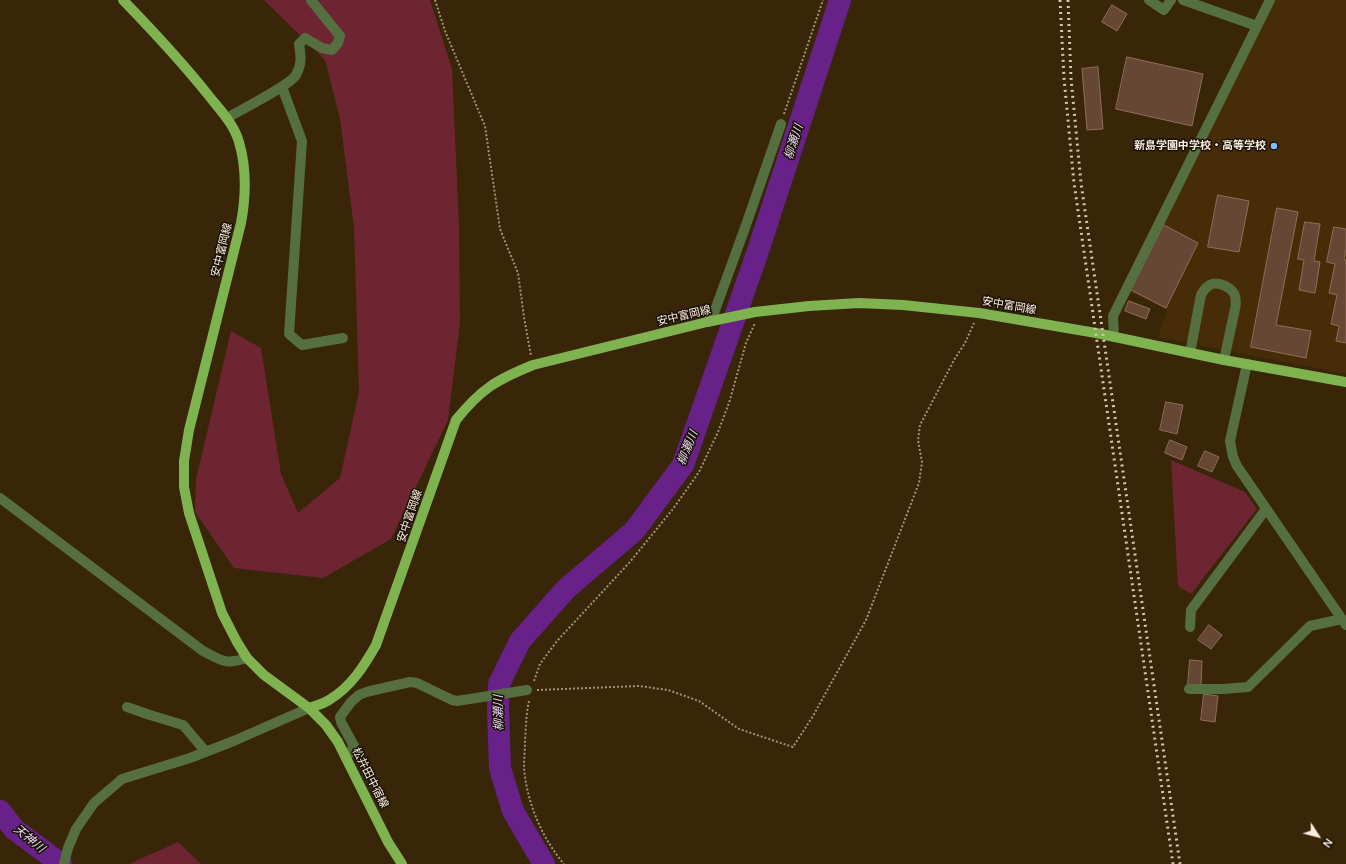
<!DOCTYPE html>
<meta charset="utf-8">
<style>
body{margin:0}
#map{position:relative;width:1346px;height:864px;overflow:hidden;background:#392508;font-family:Manrope,sans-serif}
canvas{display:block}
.north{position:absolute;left:1298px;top:816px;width:40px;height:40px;-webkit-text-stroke:3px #1a1106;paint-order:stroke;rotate:126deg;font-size:11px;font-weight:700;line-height:16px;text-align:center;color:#fdefdf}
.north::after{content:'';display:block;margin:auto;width:14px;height:18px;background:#fdefdf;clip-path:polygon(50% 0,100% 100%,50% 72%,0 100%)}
</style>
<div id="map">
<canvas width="1346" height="864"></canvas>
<div class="north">N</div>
</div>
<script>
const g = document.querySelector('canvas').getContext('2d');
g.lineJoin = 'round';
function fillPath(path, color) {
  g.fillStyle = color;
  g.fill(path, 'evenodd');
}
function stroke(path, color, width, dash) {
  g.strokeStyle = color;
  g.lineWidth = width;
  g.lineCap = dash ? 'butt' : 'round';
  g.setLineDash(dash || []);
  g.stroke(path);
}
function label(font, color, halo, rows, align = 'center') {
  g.font = font + ' Manrope,"Noto Sans JP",sans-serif';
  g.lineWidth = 3;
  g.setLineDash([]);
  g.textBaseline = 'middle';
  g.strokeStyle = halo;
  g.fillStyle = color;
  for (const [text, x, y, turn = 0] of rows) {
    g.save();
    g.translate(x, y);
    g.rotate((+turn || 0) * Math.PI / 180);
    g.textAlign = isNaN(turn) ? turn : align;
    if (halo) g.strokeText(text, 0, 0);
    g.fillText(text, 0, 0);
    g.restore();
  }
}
fillPath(new Path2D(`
 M1275,0H1346V374L1158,337L1167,310L1130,292Z`), '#462d08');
fillPath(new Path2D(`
 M264,0H430L452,69L459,226L460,323L448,420L391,539L323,578L234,568L195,512L196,479L231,331L261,348L281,474L298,513L340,478L359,392L354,228L340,119L325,60Z
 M1171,460L1245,492L1257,509L1191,594L1178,586Z
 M178,842L201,864H129Z`), '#6d2532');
stroke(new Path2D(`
 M0,811L14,829L61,864
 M544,864L513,811L500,768L498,708L499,684L520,641L566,589L634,531L683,465L757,254L840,0`), '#69218a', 22);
const building = new Path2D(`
 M1112,5L1127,14L1117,31L1102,22Z
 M1127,57L1203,74L1192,126L1116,109Z
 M1098,67L1103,129L1087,130L1082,69Z
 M1218,195L1249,201L1239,252L1208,247Z
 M1277,208L1298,212L1276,325L1311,331L1306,358L1251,347Z
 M1305,222L1320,224L1314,261L1320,262L1315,293L1299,290L1304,260L1298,259Z
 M1164,225L1198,243L1166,308L1131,290Z
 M1334,227L1346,229V248L1344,260H1346V343L1336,341L1339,326L1331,324L1337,295L1329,293L1335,264L1327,262Z
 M1129,301L1150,309L1146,319L1125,311Z
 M1166,402L1183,405L1177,434L1160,430Z
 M1170,440L1187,447L1182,460L1165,453Z
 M1205,451L1219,457L1212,472L1198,466Z
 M1209,625L1222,635L1211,649L1198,640Z
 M1190,660L1202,661L1201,685H1188Z
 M1204,694L1218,696L1215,722L1201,720Z`);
fillPath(building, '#664734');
stroke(building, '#8f6e5a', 1);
stroke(new Path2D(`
 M435,0L445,31L485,126L500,229L518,273L524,317L531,356
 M784,114L823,0
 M534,681L540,664L557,641L629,563L673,509L699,472L718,432L729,403L746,343L755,323
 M537,690L639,686L668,690L699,701L739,729L793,747L813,716L866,620L919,483L922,462L918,440L920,425L954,360L965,343L974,323
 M529,701C526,714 526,727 525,741C525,750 524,759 524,768C527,803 542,838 564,864`), '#a2917b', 2, [2, 2]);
stroke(new Path2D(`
 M1149,0L1164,10L1171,0
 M1183,0L1257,26
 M282,87L302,141L289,334L302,345L343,338
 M227,118C240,110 289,86 296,75C302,65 301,55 299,44L305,38L322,48L332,50L338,43L340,36L311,0
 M707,322L714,313L746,225L781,124
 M1114,337L1113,316L1270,0
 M1190,353L1201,295C1204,290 1206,286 1212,284C1220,282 1233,288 1235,296C1236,300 1236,305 1235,309L1224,360
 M1247,364L1230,441L1233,457L1237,466L1346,625
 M0,498L203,651C223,661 224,665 247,658
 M1190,627L1191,610L1266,509
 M1189,689H1223L1248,687L1310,626L1342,619
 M127,707L150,715L183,725L206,752
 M346,758L354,746L341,722L340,717L351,702L359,695L366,692L410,682L417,683L452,700L457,701L527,690
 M64,864L68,848L76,829L94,803L122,779L190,758L236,740L309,708`), '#556f41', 10);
stroke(new Path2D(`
 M123,0C153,31 182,62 209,96C220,110 234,124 239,142C247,169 246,196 241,223L189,430L184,461V487L189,513L222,613L237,642L247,658L264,675L309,708L326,725L338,742L388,842L402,864
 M309,708C315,706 323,704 329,700C351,687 364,666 376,645L456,420C481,389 496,380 533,365L707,322L755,312L809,306L859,303L903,305L979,313L1096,333L1224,360L1346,382`), '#7eb350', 10);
stroke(new Path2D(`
 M1060,0L1064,78L1074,183L1173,864
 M1068,0L1071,78L1081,183L1180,864`), '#d4c5b2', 3, [2, 4]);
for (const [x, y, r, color] of [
 [1274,146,4,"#84bcfb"]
]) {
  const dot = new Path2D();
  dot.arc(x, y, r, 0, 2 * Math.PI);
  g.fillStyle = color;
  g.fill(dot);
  stroke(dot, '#1a1106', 1.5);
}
label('bold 11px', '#fdefdf', '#1a1106', [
 ["新島学園中学校・高等学校",1266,146]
], 'right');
label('11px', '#fdefdf', '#1a1106', [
 ["安中富岡線",222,250,-76],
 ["安中富岡線",1009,306,10],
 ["安中富岡線",684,316,-13],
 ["安中富岡線",410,516,-71],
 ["松井田中宿線",370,778,63]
]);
label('italic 12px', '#e6d6f0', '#1a1106', [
 ["柳瀬川",794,142,-72],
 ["柳瀬川",688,448,-68],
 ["柳瀬川",499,713,-91],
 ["天神川",29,839,39]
]);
</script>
